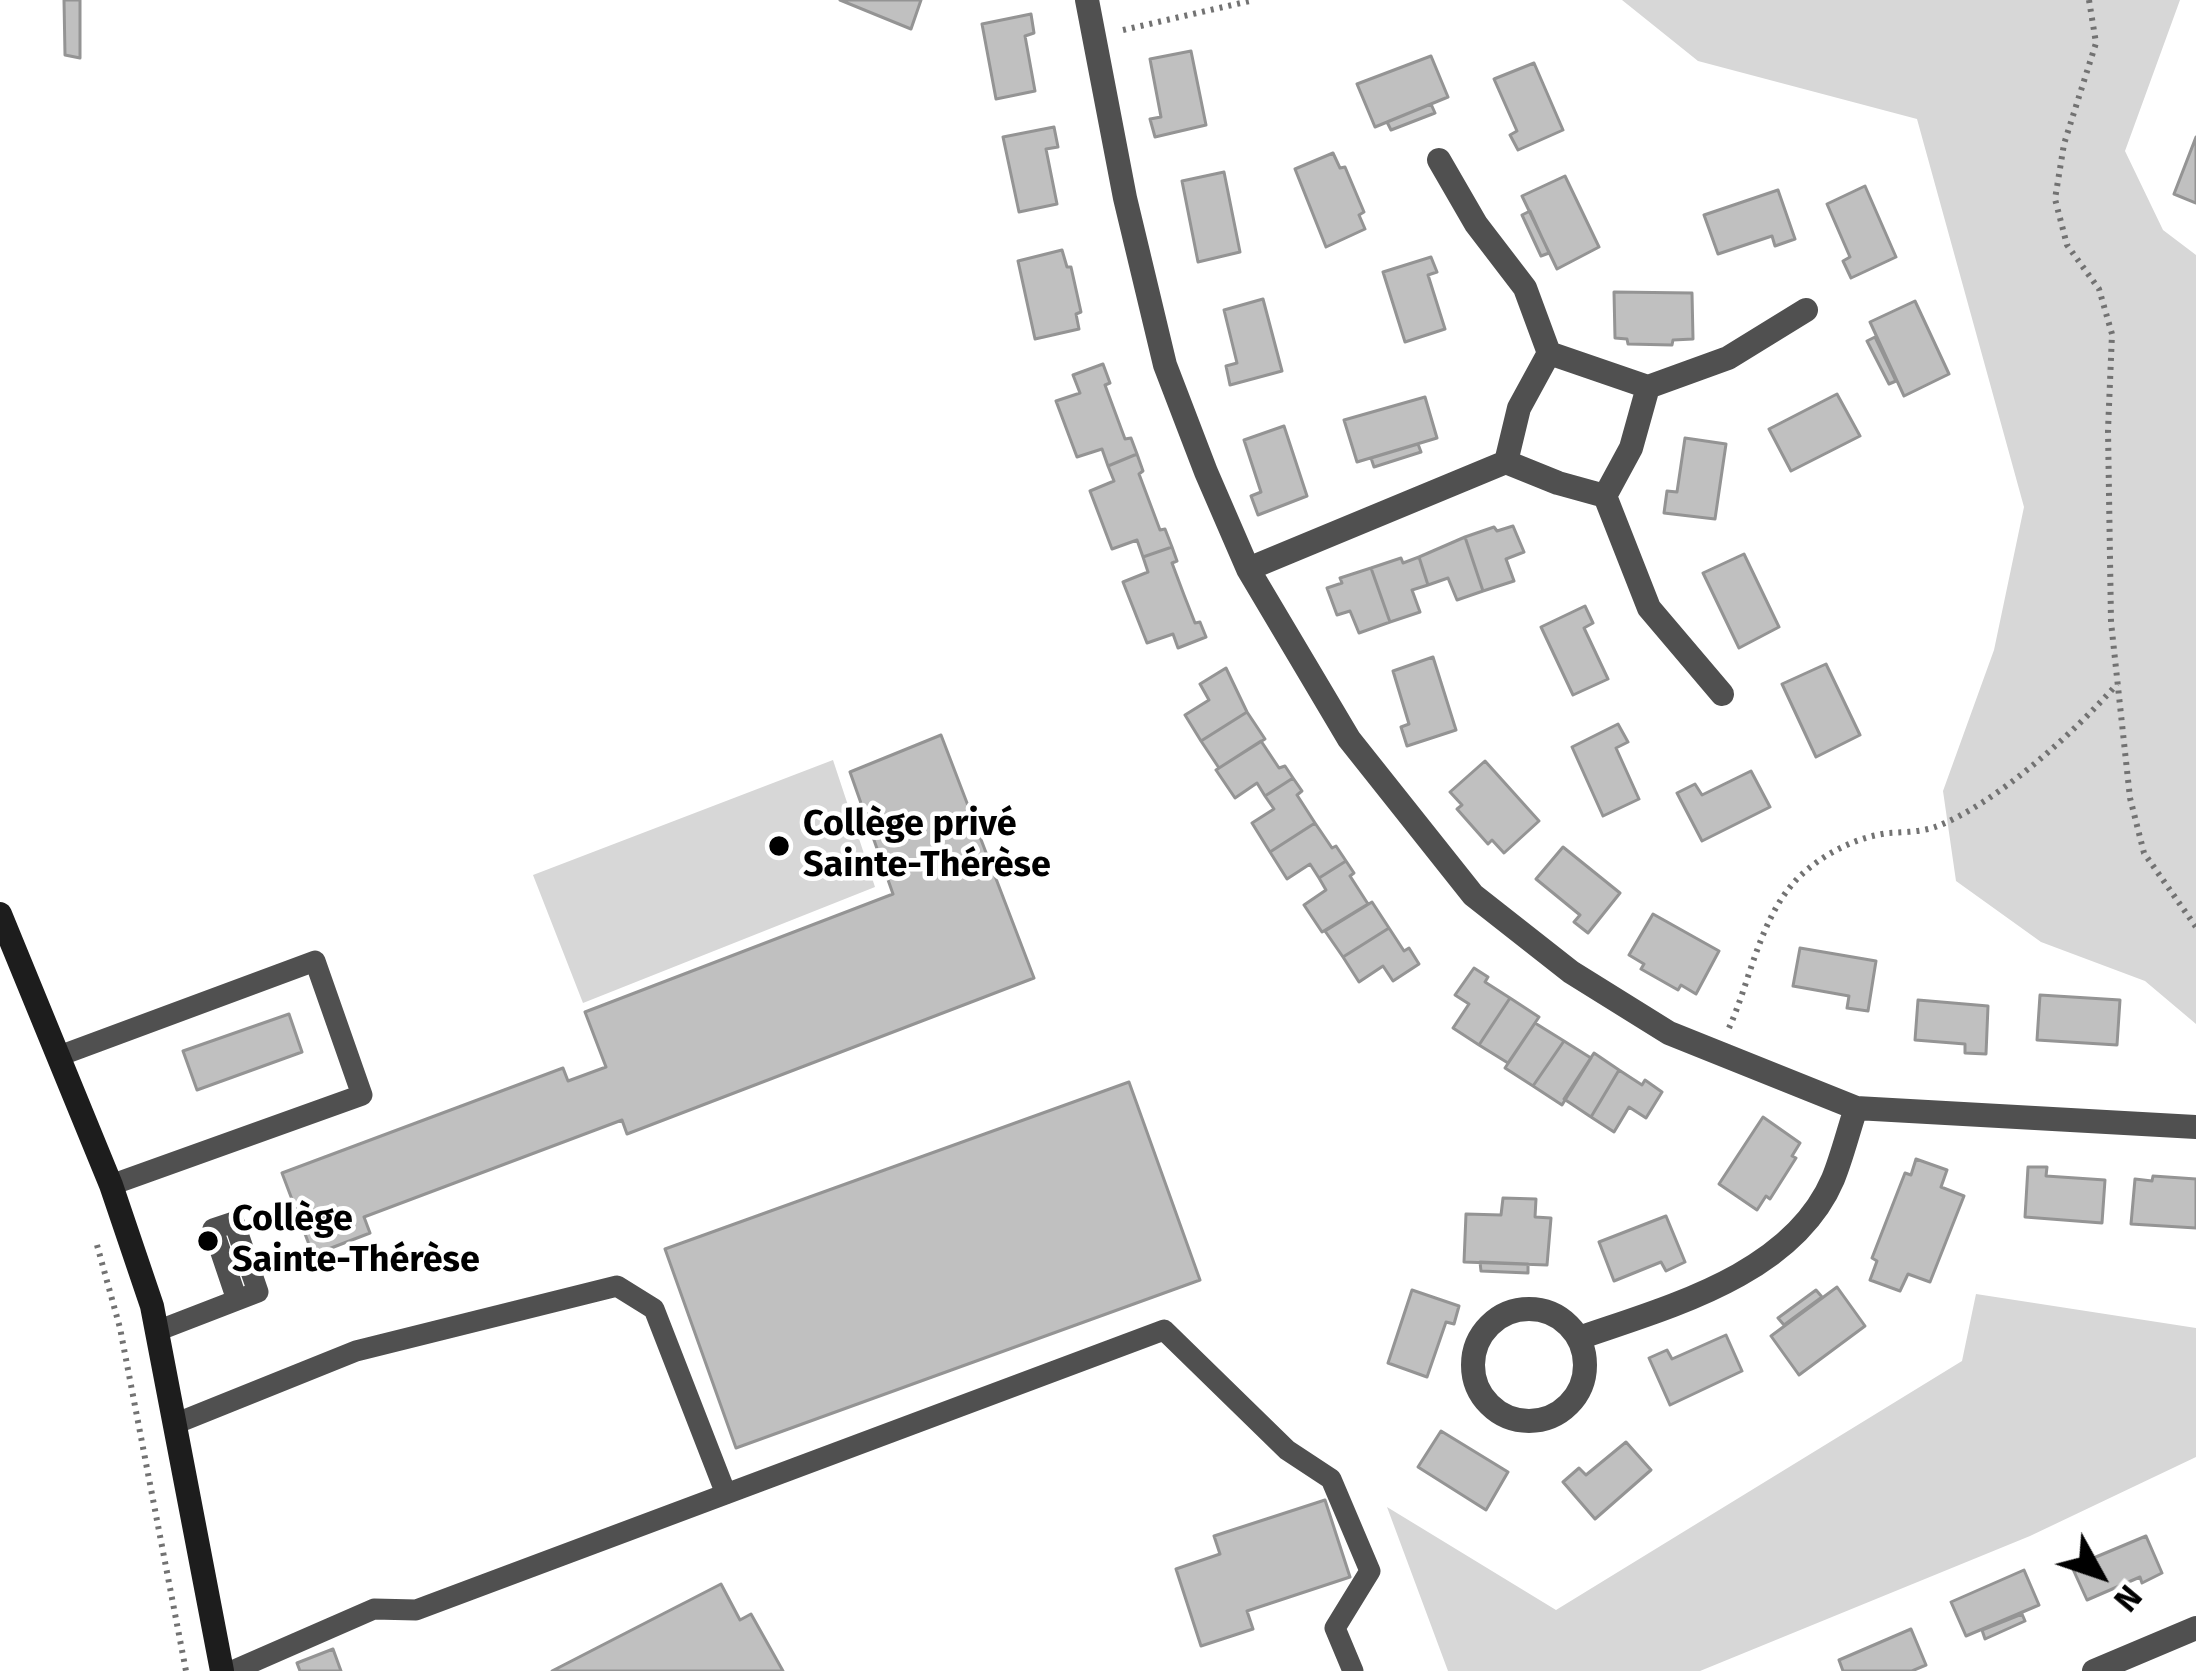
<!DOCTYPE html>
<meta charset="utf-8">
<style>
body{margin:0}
#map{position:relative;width:2196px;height:1671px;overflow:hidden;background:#fff;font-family:"Fira Sans",sans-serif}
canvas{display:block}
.north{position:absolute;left:2040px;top:1515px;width:120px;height:120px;-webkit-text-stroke:9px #fff;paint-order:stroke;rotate:130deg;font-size:33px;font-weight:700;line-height:48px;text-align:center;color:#000}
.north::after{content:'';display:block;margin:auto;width:42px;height:54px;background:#000;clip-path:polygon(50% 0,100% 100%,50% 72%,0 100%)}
</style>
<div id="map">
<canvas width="2196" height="1671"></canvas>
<div class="north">N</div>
</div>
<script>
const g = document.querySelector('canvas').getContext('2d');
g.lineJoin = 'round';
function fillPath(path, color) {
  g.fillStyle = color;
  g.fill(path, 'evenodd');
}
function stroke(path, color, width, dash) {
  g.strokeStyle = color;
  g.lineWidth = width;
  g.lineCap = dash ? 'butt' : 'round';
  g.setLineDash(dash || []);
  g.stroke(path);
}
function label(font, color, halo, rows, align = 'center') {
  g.font = font + ' "Fira Sans",sans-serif';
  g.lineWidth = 9;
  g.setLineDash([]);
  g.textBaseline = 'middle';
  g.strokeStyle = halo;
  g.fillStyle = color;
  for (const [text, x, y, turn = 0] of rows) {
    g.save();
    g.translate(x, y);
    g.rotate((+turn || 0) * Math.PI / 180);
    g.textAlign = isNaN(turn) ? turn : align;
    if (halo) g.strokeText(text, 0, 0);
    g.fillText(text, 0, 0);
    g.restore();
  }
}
fillPath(new Path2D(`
 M1622,0H2180L2125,151L2163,230L2196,255V1024L2145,981L2041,942L1956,881L1943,791L1994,650L2024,507L1917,119L1698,61Z
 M833,760L875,887L583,1003L533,875Z
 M1976,1294L2196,1328V1457L2030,1536L1700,1671H1448L1387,1507L1556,1610L1962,1361Z`), '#d7d7d7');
const building = new Path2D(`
 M64,0H80V58L65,55Z
 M840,0H921L911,29Z
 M1031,14L1034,33L1025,36L1035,91L996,99L982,24Z
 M1191,51L1206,125L1155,137L1150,119L1161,117L1150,59Z
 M1431,56L1448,97L1375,127L1357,84Z
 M1534,63L1563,130L1518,150L1510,135L1517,131L1494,79Z
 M1431,104L1435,113L1391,130L1387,122Z
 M1054,127L1058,147L1046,149L1057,204L1019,212L1003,137Z
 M2196,137V203L2174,194Z
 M1333,153L1340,168L1345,167L1364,212L1359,215L1365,229L1326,247L1295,169Z
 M1224,172L1240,252L1198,262L1182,181Z
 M1565,176L1599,247L1557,269L1522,196Z
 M1865,186L1896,257L1851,278L1843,261L1850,257L1827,204Z
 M1778,190L1795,239L1775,246L1772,236L1718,254L1704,215Z
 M1530,211L1549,253L1541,256L1522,215Z
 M1062,250L1067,267H1071L1081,312L1076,314L1079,329L1035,339L1018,261Z
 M1431,257L1437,272L1428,275L1445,329L1405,342L1383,272Z
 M1614,292L1692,293L1693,339L1673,340L1672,345L1628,344L1627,339L1615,338Z
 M1263,299L1282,371L1230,385L1226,366L1237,363L1224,310Z
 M1915,301L1949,374L1904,396L1870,322Z
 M1875,337L1896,381L1889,384L1867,341Z
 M1103,364L1110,383L1105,385L1125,439L1131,438L1137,454L1108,466L1102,449L1077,457L1056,401L1080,393L1073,375Z
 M1837,394L1860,436L1791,471L1769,429Z
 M1425,397L1437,438L1357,462L1344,420Z
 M1284,426L1307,496L1258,515L1251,496L1261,492L1244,440Z
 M1685,438L1726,444L1715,519L1664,513L1667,491L1677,492Z
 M1418,444L1421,452L1374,467L1371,458Z
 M1137,454L1143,471L1139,474L1160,530L1165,529L1172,547L1143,557L1137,540L1112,549L1090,491L1114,481L1108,466Z
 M1513,526L1524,552L1506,559L1514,581L1483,591L1465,537L1494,527L1497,531Z
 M1465,537L1483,591L1457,600L1448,578L1428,585L1419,557Z
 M1172,547L1177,561L1172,563L1184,595L1195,623L1200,622L1206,637L1178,648L1173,634L1147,643L1123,582L1148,572L1143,557Z
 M1744,554L1779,627L1739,648L1703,573Z
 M1419,557L1428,585L1412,590L1420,612L1390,622L1371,568L1401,558L1403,563Z
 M1371,568L1390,622L1359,633L1350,611L1337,615L1327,588L1342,583L1340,578Z
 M1585,606L1593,623L1584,628L1608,679L1573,695L1541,627Z
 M1433,657L1456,730L1407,746L1401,727L1409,724L1393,671Z
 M1826,664L1860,735L1816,757L1782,684Z
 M1226,668L1247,712L1201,741L1185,715L1209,700L1200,684Z
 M1247,712L1265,739L1219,768L1201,741Z
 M1618,724L1628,742L1616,748L1639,799L1603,816L1572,747Z
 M941,735L1034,978L627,1134L622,1120L364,1217L370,1233L313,1255L282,1173L563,1068L568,1081L606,1067L585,1012L893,894L850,772Z
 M1261,741L1279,768L1285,766L1293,778L1265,796L1257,783L1235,798L1216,770Z
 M1485,761L1539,821L1504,853L1492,840L1488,844L1457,809L1462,805L1450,792Z
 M1751,771L1770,807L1702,841L1677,793L1695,784L1702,795Z
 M1293,778L1302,791L1297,795L1315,823L1270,852L1252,823L1274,809L1265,796Z
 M1315,823L1332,848L1336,846L1346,861L1319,878L1310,864L1287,879L1270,852Z
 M1563,847L1620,893L1588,933L1574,922L1580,915L1536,879Z
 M1346,861L1354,873L1350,876L1368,904L1322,932L1304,905L1326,890L1319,878Z
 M1372,902L1389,928L1343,957L1325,931Z
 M1653,914L1719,951L1696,994L1681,985L1678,990L1641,969L1644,964L1629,955Z
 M1389,928L1404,951L1409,948L1419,964L1393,981L1383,966L1359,982L1343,957Z
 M1800,948L1876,961L1868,1011L1847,1008L1849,996L1793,986Z
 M1474,968L1488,977L1485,982L1510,998L1479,1045L1453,1028L1469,1004L1455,995Z
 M2040,995L2120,1000L2117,1045L2037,1040Z
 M1510,998L1539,1017L1508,1063L1479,1045Z
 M1918,1000L1988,1006L1986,1054L1965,1053V1044L1915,1040Z
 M289,1014L302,1052L197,1090L183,1051Z
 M1535,1023L1564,1041L1533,1086L1505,1068Z
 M1564,1041L1591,1058L1562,1105L1533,1086Z
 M1594,1053L1619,1070L1591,1117L1564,1099Z
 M1619,1070L1642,1085L1645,1080L1662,1092L1646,1118L1629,1107L1614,1132L1591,1117Z
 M1129,1082L1200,1280L736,1448L665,1249Z
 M1763,1117L1800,1143L1792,1156L1796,1158L1770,1199L1766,1196L1757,1210L1719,1184Z
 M1916,1159L1947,1170L1941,1187L1964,1196L1930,1282L1908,1274L1900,1291L1870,1280L1877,1261L1872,1258L1905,1173L1911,1175Z
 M2028,1167H2047L2046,1176L2105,1180L2102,1223L2025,1217Z
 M2153,1176L2196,1179V1228L2131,1224L2135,1179L2152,1181Z
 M1503,1198L1536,1199L1535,1217L1551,1218L1547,1265L1464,1262L1466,1214L1501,1215Z
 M1666,1216L1685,1262L1666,1271L1661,1262L1614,1281L1599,1242Z
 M1480,1262L1528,1264V1273L1481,1271Z
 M1837,1287L1865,1326L1799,1375L1771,1336Z
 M1412,1290L1459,1306L1454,1324L1446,1322L1427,1377L1388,1363Z
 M1816,1290L1822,1297L1784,1325L1778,1318Z
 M1726,1335L1742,1371L1670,1405L1649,1358L1667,1350L1672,1359Z
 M1441,1431L1508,1472L1486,1510L1418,1467Z
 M1626,1442L1651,1470L1595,1519L1563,1482L1579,1468L1586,1475Z
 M1325,1500L1350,1577L1247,1611L1253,1629L1201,1646L1176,1569L1220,1554L1214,1536Z
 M2146,1536L2162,1573L2142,1583L2140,1577L2087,1600L2072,1567Z
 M2024,1570L2039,1605L1966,1636L1951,1602Z
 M721,1584L740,1620L751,1614L783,1671H552Z
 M2022,1614L2025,1621L1985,1639L1982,1630Z
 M1911,1629L1926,1665L1912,1671H1843L1839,1660Z
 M333,1649L341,1671H300L297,1663Z`);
fillPath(building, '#c0c0c0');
stroke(building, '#949494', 3);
stroke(new Path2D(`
 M2089,0L2096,43L2064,144L2055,199L2067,245L2099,289L2112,334L2108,430L2111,622L2130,798L2144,853L2196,927
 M1123,30L1254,0
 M1729,1028C1751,979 1760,916 1799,877C1823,854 1856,837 1889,833C1904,832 1921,832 1935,827C1995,805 2075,732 2117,684
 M97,1245L120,1328L186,1671`), '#727272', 6, [3, 6]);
stroke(new Path2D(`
 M59,1056L315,961L362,1095L111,1185
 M157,1331L258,1292L234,1222L213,1229L237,1300
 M177,1423L356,1351L617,1286L654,1309L726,1494
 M232,1671L374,1609L416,1610L1164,1330L1287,1450L1331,1479L1370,1571L1335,1628L1353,1671`), '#505050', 21);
stroke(new Path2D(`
 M1087,0L1125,198L1165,365L1206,472L1248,569L1349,739L1473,895L1571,972L1669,1033L1856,1108L2196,1127
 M1439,160L1476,224L1525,288L1549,353
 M1648,387L1631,448L1605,496L1558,483L1506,462L1519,408L1549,353L1648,387L1728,358L1806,310
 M1605,496L1649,608L1722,694
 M1248,569L1506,462
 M1473 1365a56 56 0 1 1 112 0a56 56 0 1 1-112 0Z
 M1579,1338C1668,1307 1792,1275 1833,1179C1842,1157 1848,1132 1856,1108
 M2094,1671L2196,1628`), '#505050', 24);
stroke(new Path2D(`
 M0,914L111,1185L152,1306L222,1671`), '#1d1d1d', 24);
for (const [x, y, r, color] of [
 [779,846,12,"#000"],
 [208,1241,12,"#000"]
]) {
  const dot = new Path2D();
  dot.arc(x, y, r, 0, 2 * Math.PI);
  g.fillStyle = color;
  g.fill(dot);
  stroke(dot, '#fff', 4.5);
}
label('bold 36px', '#000', '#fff', [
 ["Collège privé",803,825],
 ["Sainte-Thérèse",803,866],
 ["Collège",232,1220],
 ["Sainte-Thérèse",232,1261]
], 'left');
</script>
